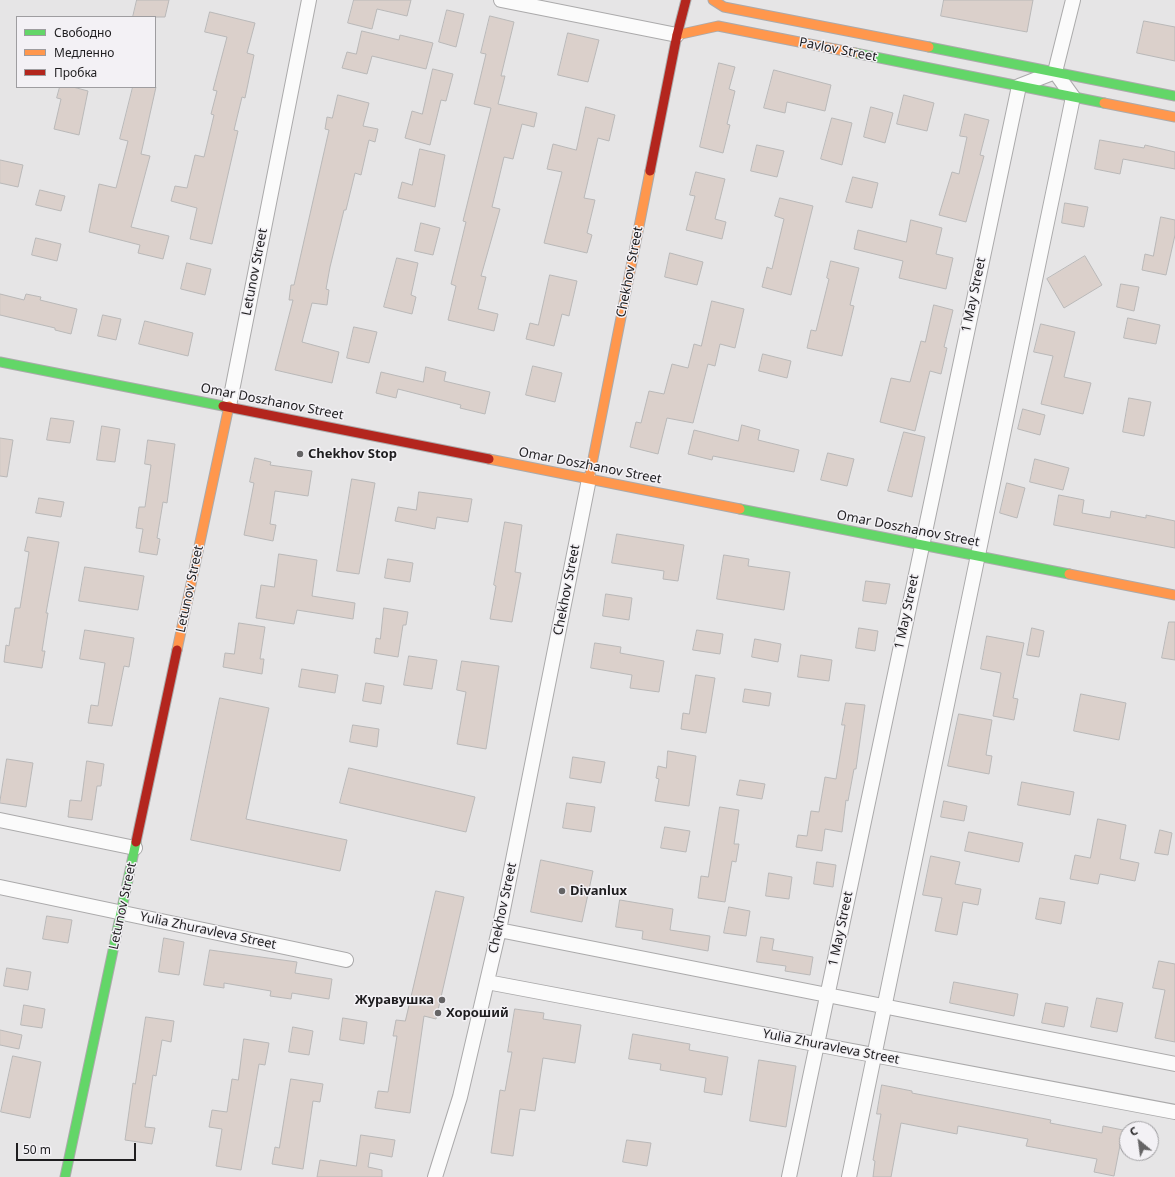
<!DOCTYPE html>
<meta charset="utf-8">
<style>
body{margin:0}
#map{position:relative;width:1175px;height:1177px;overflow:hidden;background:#e6e5e6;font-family:"Noto Sans",sans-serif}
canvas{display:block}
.legend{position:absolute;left:16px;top:16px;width:140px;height:72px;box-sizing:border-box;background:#f3f1f5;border:1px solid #9e9da0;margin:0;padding:5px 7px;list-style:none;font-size:12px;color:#1f1e20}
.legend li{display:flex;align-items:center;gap:8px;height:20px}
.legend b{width:20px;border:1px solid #9e9da0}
.north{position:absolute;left:1119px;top:1121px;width:40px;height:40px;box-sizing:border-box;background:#f3f1f5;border:1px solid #9e9da0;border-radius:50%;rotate:331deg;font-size:11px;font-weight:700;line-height:16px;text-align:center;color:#1f1e20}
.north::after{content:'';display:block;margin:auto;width:14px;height:18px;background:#656465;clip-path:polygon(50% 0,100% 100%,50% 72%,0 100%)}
.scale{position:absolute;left:16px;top:1143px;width:120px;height:18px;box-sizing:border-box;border:2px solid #1f1e20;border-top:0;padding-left:5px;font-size:12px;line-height:14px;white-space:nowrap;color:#1f1e20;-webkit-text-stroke:3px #f3f1f5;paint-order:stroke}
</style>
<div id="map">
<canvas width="1175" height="1177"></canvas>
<ul class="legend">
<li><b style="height:5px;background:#63d668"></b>Свободно</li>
<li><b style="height:5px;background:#ff974d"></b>Медленно</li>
<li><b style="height:5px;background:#b3261e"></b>Пробка</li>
</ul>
<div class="north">С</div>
<div class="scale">50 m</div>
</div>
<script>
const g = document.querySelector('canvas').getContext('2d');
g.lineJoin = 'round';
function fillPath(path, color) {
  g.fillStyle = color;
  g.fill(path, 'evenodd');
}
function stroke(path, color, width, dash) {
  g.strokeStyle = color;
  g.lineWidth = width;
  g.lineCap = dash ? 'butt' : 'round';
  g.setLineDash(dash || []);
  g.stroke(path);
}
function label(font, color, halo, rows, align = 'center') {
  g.font = font + ' "Noto Sans",sans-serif';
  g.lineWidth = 3;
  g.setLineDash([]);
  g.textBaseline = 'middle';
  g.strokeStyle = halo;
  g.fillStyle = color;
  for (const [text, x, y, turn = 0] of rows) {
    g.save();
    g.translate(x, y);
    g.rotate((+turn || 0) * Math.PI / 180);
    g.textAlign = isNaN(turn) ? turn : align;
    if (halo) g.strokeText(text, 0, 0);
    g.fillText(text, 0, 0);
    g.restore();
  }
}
const building = new Path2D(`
 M137,0H169L165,17H133Z
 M354,0H411L407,16L377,9L372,29L348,23Z
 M944,0H1033L1027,32L941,16Z
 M447,10L464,14L456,47L439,42Z
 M210,12L255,23L247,53L254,55L245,98L242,97L234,130L238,131L212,244L190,239L197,208L171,201L175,186L187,188L195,155L204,157L214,115L211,114L217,91L213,90L227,37L205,32Z
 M490,16L514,22L501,76H505L498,104L537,113L534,127L522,124L513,159L504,157L492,207L500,209L481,276L486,277L478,309L498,314L494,331L448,320L456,286L451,284L466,222L463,221L491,108L474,104L486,54L481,53Z
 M1144,21L1175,27V61L1137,53Z
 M362,31L399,40L400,35L433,43L426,69L372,56L367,74L342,68L347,52L356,54Z
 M568,33L599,40L588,82L558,75Z
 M719,63L735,67L729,89L735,91L727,124L730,125L723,153L700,147Z
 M433,69L453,74L446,101L441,100L430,145L405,138L412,111L422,114Z
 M774,70L831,85L825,111L787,102L785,113L764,108Z
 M60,87H73L88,91L79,135L54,129L61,99L57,98Z
 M133,87H156L141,154L150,156L131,227L169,236L163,259L138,253L140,245L89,232L99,184L116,188L128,141L120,139Z
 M338,95L369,103L363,126L378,129L375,142L369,140L361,175L355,173L346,210H344L330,267L326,289L329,290L327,305L312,303L302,342L339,352L332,383L275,370L293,300H289L291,285H294L329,130L325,129L327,117L332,118Z
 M904,95L934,103L927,131L897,124Z
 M586,107L615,115L609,141L598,138L584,198L595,200L587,233L592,235L587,253L544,243L562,172L547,169L553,144L576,150Z
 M871,107L893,113L885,143L864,137Z
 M965,114L989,120L980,155L984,156L966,222L939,215L952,172L959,174L967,137L960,136Z
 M832,118L852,123L842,165L821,159Z
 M1100,140L1144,148L1145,145L1175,152V169L1123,159L1120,174L1095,169Z
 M757,145L784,151L777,177L751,171Z
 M420,149L445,155L435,207L398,198L402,182L412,185Z
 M0,160L23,165L18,187L0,183Z
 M696,172L725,179L715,219L726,222L722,239L686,230L695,196L690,195Z
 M853,177L878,183L872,208L846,202Z
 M40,190L65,196L61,211L36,205Z
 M780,198L813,206L791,295L762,287L767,267L772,269L784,219L775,216Z
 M1065,203L1088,207L1084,227L1062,223Z
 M1161,217L1175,220V235L1166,275L1142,270L1145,254L1153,256Z
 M911,220L942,228L936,254L953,258L946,289L899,278L903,261L854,249L858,230L906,242Z
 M421,223L440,228L433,255L415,251Z
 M36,238L61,244L57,261L32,255Z
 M670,253L703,262L697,285L665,277Z
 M1085,256L1102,285L1064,308L1047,279Z
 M397,258L418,263L411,295L416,297L412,314L384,307Z
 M831,261L859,268L850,305L854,306L842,356L807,348L811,330L816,331L829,279L827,278Z
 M187,263L211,269L205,295L181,289Z
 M550,275L577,281L569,316L562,314L554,346L526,339L530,323L538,325Z
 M1121,284L1139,287L1134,311L1117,307Z
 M0,294L24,300L26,294L41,297L40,300L77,309L71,334L55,330V328L0,315Z
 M712,301L744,309L735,348L720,344L715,366L708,364L693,423L667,418L658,454L630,447L636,422L641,423L649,391L664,394L672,364L688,368L694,344L701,346Z
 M934,305L953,310L944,347L947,348L941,374L930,371L915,431L880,422L891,378L910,382L921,341L925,342Z
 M103,315L121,319L116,340L98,336Z
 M1128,318L1160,325L1156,344L1124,338Z
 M145,321L193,333L188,356L139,344Z
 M1041,324L1075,332L1064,377L1091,383L1083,414L1041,404L1053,356L1034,352Z
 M354,327L377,332L369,363L347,358Z
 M763,354L791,361L787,378L759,371Z
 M533,366L562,373L555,402L526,395Z
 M426,367L446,372L444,381L490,392L485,414L460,408L461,405L398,389L396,398L376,393L381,372L423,382Z
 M1129,398L1151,402L1144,436L1123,432Z
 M1023,409L1045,415L1040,435L1018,429Z
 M51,418L74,421L70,443L47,440Z
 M742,425L760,430L758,440L799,450L794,472L713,456L712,460L688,454L694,430L738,441Z
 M102,426L120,429L115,462L97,460Z
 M904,432L925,437L912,497L888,491Z
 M0,438L13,440L7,477L0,476Z
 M148,440L175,444L167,503L163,502L157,538L160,539L157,555L139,552L143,529L136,528L139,507H145L151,465L145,464Z
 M828,453L854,459L847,486L821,480Z
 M255,458L271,462L270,465L312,471L308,496L275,491L270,524L276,525L273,541L244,535L254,483L250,482Z
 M1035,459L1069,468L1063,490L1030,482Z
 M352,479L375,483L359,574L337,571Z
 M1007,483L1025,488L1017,518L1000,513Z
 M419,492L472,499L468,522L437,517L435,529L395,521L398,507L416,510Z
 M1059,495L1084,500L1082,513L1110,518L1111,511L1146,518V515L1175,521V548L1054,525Z
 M39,498L64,502L61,517L36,513Z
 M505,522L522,525L515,572L521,573L512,622L490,619L496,586L494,585Z
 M617,534L684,545L678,581L663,579L664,571L612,563Z
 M28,537L59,542L46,613H48L42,651H45L42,668L4,662L6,645L9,646L15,608H20L29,552L25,551Z
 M279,554L317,560L312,596L355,603L353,619L297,610L294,624L256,618L261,585L274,587Z
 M724,555L749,559L748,566L790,572L784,610L717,599Z
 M388,559L413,563L410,582L385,578Z
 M85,567L144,576L138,610L79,601Z
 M866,581L890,584L886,604L863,601Z
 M606,594L632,598L629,620L603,616Z
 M384,608L408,612L406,625H403L398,657L374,653L376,638L380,639Z
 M1169,622H1175V660L1162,658Z
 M239,623L265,627L260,659H264L262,674L223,667L225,653L234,654Z
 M859,628L878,631L875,651L856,648Z
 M1032,628L1044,631L1039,657L1027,655Z
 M85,630L134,638L129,667L124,666L112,726L88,723L91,705L98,706L105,663L80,659Z
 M697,630L723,634L720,654L693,650Z
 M987,636L1024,643L1013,698L1018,699L1014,720L993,716L1001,673L981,669Z
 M755,639L781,644L778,662L752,657Z
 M595,643L621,647L620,653L664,661L659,692L630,688L632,675L591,668Z
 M801,655L832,660L829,681L798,677Z
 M409,656L437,660L432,689L404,685Z
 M462,661L499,666L486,749L457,744L466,692L457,690Z
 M302,669L338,675L335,693L299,687Z
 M696,675L715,678L706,733L681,729L683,713L689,714Z
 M366,683L384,686L381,704L363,701Z
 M745,689L771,693L769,706L743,702Z
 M1081,694L1126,703L1119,740L1074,731Z
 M220,698L269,708L246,819L347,840L340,871L191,840Z
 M846,703L865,705L856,769H854L848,801L846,800L842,832L825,829L822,851L796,847L798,835L807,836L811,811L819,812L825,777L836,779L845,725H842Z
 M959,714L992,720L986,755L992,756L989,774L948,766Z
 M353,725L379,729L377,747L350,742Z
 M668,751L696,756L689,806L655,801L659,779L656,778L658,766L666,768Z
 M573,757L605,762L601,783L570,778Z
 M7,759L33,763L26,807L0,803Z
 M87,761L104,764L101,786H97L92,820L68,817L70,800L81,801Z
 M349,768L475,797L466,832L340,803Z
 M740,780L765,784L762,799L737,795Z
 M1022,782L1074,792L1070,815L1018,805Z
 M944,801L967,806L964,821L941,817Z
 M567,803L595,807L591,832L563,828Z
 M720,807L739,810L734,844H739L736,862L732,861L725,902L698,898L701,876L708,877Z
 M1098,819L1126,825L1120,859L1139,863L1135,881L1100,874L1098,884L1070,879L1075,855L1090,858Z
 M665,827L690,831L686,852L661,848Z
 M1160,830L1172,833L1168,855L1155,853Z
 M969,832L1023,843L1019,862L965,851Z
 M931,856L960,862L955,884L981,889L978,905L963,902L957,935L935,931L942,898L923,895Z
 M541,860L593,871L582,922L531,912Z
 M817,862L836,865L833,887L814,884Z
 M769,873L792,877L789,899L766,896Z
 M436,891L464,897L436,1019L424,1016L410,1113L375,1108L378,1091L388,1092L397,1036H393L396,1020L405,1021Z
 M1040,898L1065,902L1061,924L1036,919Z
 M620,900L673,909L670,930L710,936L708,951L642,939L643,931L616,927Z
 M729,907L750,911L746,936L724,933Z
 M47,916L72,920L68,943L43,939Z
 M761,937L774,939L772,950L813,957L810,975L785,971L786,966L757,962Z
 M164,938L184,942L179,975L159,972Z
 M210,950L297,962L295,973L332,979L329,999L292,993L291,999L270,996L271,991L224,983V988L204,985Z
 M1159,961L1175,964V1042L1155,1038L1165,990L1153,988Z
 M7,968L31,972L28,990L4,986Z
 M954,982L1018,994L1014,1016L950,1003Z
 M1097,998L1123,1003L1117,1032L1091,1027Z
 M1046,1003L1068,1007L1064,1027L1042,1023Z
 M24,1005L45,1009L42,1028L21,1025Z
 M515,1009L544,1013L543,1019L581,1025L575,1063L543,1058L535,1111L520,1109L513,1156L491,1153L500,1090L505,1091L512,1052H508Z
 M146,1017L174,1021L171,1042L162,1040L156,1076L153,1075L145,1127L155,1128L152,1144L125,1140L133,1083L135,1084Z
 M343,1018L367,1022L364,1044L340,1040Z
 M293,1027L313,1031L309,1055L289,1052Z
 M0,1030L22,1035L19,1049L0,1045Z
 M633,1034L690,1044L689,1050L728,1057L722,1095L704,1092L706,1078L660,1070L661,1064L629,1059Z
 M244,1039L269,1043L265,1065L259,1064L241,1170L216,1166L222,1129L209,1127L212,1110L227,1112L232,1079L238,1080Z
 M13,1056L41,1062L30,1118L1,1112Z
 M759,1060L796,1066L786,1127L750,1121Z
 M291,1079L323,1084L320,1102L313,1101L303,1169L272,1164L275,1147L279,1148Z
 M882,1085L912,1091V1093L1051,1120L1050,1123L1102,1133L1103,1126L1123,1130L1114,1176L1094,1172L1097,1159L1026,1146L1028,1139L958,1126L957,1134L901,1123L891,1177H873L875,1161L873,1160L881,1114H877Z
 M361,1135L395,1140L392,1157L370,1153L368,1167L382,1170V1177H317L320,1160L356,1166Z
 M627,1140L651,1143L647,1166L623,1162Z`);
fillPath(building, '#dbd0cb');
stroke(building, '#b9b8b8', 1);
const street = new Path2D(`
 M501,0L677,35
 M229,406L309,0
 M0,820L135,848
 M0,887L346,960
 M499,930L1175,1064
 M487,982L1175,1112
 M435,1177L460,1097L499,930L589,479
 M789,1177L1019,86L1055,72
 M849,1177L1073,97L1055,72L1073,0`);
const fast = new Path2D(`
 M929,47L1175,96
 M855,53L1104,103
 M0,362L223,406
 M740,509L1069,574
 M65,1177L136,842`);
const slow = new Path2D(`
 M713,0L724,7L929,47
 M677,35L718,26L855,53
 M1104,103L1175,117
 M489,459L740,509
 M589,479L650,171
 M1069,574L1175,595
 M177,650L229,406`);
const jam = new Path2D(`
 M650,171L677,35L686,0
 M223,406L489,459
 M136,842L177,650`);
stroke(street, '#abaaab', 16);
stroke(fast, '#abaaab', 11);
stroke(slow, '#abaaab', 11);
stroke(jam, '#abaaab', 11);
stroke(street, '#fbfbfb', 14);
stroke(fast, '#63d668', 9);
stroke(slow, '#ff974d', 9);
stroke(jam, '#b3261e', 9);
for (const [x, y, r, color] of [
 [300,454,4,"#656465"],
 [562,891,4,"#656465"],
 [442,1000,4,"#656465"],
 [438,1013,4,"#656465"]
]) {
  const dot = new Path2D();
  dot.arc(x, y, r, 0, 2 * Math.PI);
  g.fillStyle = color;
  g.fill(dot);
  stroke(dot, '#f3f1f5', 1.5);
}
label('13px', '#1f1e20', '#f3f1f5', [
 ["Pavlov Street",838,50,11],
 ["Letunov Street",255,272,-79],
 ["Chekhov Street",630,272,-79],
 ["1 May Street",974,295,-78],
 ["Omar Doszhanov Street",272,402,11],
 ["Omar Doszhanov Street",590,466,11],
 ["Omar Doszhanov Street",908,529,11],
 ["Letunov Street",190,589,-78],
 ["Chekhov Street",567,590,-79],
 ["1 May Street",907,612,-78],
 ["Letunov Street",123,906,-78],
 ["Chekhov Street",503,908,-78],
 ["1 May Street",841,929,-78],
 ["Yulia Zhuravleva Street",208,931,12],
 ["Yulia Zhuravleva Street",831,1047,11]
]);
label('bold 13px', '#1f1e20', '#f3f1f5', [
 ["Chekhov Stop",308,454],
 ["Divanlux",570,891],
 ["Журавушка",434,1000,"right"],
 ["Хороший",446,1013]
], 'left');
</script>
